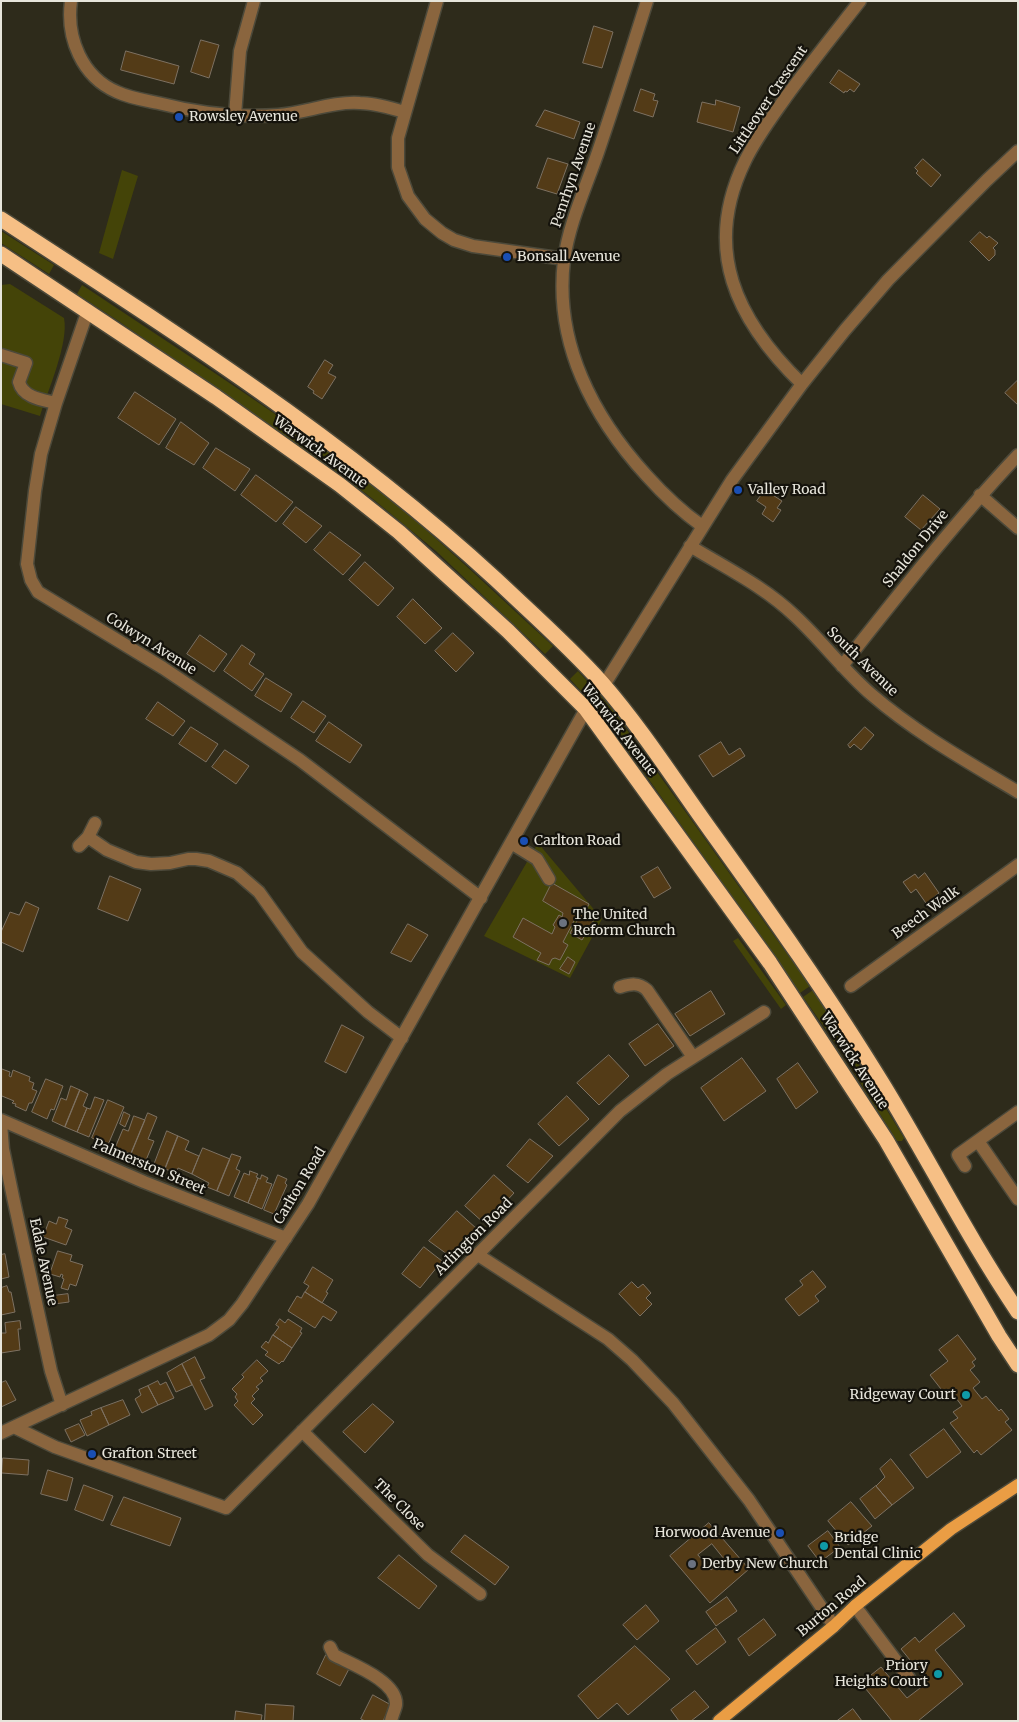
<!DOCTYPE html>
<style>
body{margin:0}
#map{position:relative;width:1019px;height:1722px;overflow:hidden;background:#2e2b1b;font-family:Merriweather,serif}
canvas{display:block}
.frame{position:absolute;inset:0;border:2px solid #e7e5db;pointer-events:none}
</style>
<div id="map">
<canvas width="1019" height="1722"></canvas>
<div class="frame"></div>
</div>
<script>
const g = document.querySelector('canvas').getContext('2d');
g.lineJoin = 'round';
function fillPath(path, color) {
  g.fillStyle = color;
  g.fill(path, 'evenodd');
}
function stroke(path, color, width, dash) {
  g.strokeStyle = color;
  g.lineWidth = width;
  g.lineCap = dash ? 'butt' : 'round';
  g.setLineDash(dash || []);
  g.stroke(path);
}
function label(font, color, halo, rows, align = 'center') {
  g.font = font + ' Merriweather,serif';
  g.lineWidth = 4.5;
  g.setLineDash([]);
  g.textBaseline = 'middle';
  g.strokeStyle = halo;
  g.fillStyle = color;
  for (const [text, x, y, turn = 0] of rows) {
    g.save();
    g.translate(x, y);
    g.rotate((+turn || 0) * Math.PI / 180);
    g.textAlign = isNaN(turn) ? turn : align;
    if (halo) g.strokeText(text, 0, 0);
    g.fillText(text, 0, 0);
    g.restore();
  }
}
fillPath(new Path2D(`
 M122,170L138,176L113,259L99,253Z
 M1,231L54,265L49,274L1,243Z
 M10,284L64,318C69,343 48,390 40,416L1,404V285Z
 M82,285C170,344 260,401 345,464C419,519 485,584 553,646L545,654L436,551L373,499L328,465L117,320L77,294Z
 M578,671L612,709L810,986L800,993L604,716L570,679Z
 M538,843L602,919L570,978L484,936Z
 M738,938L786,1005L781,1009L733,941Z
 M813,990L904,1138L902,1141H897L832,1038L803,997Z`), '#444408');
const building = new Path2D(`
 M594,26L613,32L602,68L583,63Z
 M201,40L219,45L209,78L191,72Z
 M126,51L179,66L174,84L121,70Z
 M839,70L860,84L854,92L850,89L847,92L845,91L844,93L830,83Z
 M641,89L655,94L653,100L658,101L653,117L634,111Z
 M716,100L740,107L733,132L697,122L702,102L715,105Z
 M545,110L580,122L574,139L536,126Z
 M548,158L568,164L557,194L537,188Z
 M923,159L941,175L931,187L916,173L918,171L915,168Z
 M980,232L987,238L989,236L998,243L993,248L995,250V255L989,261L970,242Z
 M325,360L333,365L328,373L336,377L322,399L313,393L314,391L308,387Z
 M1018,380V405L1005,393Z
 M135,392L176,419L159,445L118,418Z
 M181,422L209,443L194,465L166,448Z
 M216,448L250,469L235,491L203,468Z
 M256,475L293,502L276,522L241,495Z
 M765,490L782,501L777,508L781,510L773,522L762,514L766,507L757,501Z
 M923,495L940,509L921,530L905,517Z
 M296,507L322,526L306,543L283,524Z
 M330,532L361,555L343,575L314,550Z
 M365,562L394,588L378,606L349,580Z
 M413,599L442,628L425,644L397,617Z
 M453,633L474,653L456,672L435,651Z
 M200,635L227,654L214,672L187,654Z
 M242,645L255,654L249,664L264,674L252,691L224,671Z
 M266,678L292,694L281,712L255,696Z
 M303,701L326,716L314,733L291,718Z
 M158,702L185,721L173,736L146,719Z
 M329,722L362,745L350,763L316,741Z
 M191,727L218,744L206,762L179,744Z
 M865,727L874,735L861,750L854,744L850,748L848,745Z
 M721,742L729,755L740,748L745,756L713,777L699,756Z
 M225,750L249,766L236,784L212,767Z
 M658,867L671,888L654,898L641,877Z
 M925,873L939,893L934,897L936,900L928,906L916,889L911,893L903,882L915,874L918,878Z
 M110,876L141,889L128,921L98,909Z
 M552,883L589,904L585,912L595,918L582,940L570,933L577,921L575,919L563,942L568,945L560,960L555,958L552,959L549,965L537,960L541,953L513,937L523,918L552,934L555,927L553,925L559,915L562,917L563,913L543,901Z
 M26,902L39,908L23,952L1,942V932L10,912L19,915Z
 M408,924L428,935L411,962L391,953Z
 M568,957L575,962L569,974L560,969Z
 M711,991L725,1014L690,1036L675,1014Z
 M658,1024L674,1046L645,1066L629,1044Z
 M342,1025L364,1037L346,1073L325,1062Z
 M609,1055L629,1076L599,1105L577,1083Z
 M742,1058L766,1091L724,1121L701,1088Z
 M798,1063L818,1092L796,1109L777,1079Z
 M2,1069L10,1072L9,1076L11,1077L13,1070L30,1077L29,1081L34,1083L32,1089L37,1091L32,1103H29L26,1111L15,1106L16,1104L12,1103L14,1101L2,1096Z
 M46,1079L63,1086L54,1110L51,1109L47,1119L32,1112Z
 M71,1086L80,1090L65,1127L52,1121L61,1098L66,1100Z
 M80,1090L88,1094L83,1106L87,1108L77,1132L65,1127Z
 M567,1096L589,1119L559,1146L538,1124Z
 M95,1097L104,1100L89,1137L77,1132L87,1108L90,1109Z
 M108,1100L124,1107L108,1145L92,1138Z
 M124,1112L130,1115L125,1127L120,1124Z
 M148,1113L157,1117L148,1139L154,1141L146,1160L131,1154Z
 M134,1116L145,1120L131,1154L115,1148L123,1129L128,1131Z
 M167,1131L178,1136L165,1169L154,1165Z
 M178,1136L189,1141L185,1150L199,1156L192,1174L178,1168L176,1173L165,1169Z
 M530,1139L553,1156L528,1183L507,1166Z
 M203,1148L230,1159L217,1191L207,1187L209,1183L192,1174Z
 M232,1154L241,1157L236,1169L240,1171L229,1196L217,1191Z
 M250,1171L258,1174L256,1177L258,1178L248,1203L234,1197L244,1173L249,1175Z
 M262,1175L268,1178L266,1182L272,1184L262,1209L248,1203L258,1178L260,1179Z
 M278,1175L287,1179L285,1183L287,1185L274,1214L264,1210Z
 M494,1175L514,1193L485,1224L465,1206Z
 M457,1211L477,1229L451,1257L429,1241Z
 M59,1217L68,1220L65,1227L72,1230L66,1245L43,1237L49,1221L56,1224Z
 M424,1247L442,1261L420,1288L402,1274Z
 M58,1251L72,1255L70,1261L83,1265L76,1286L70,1284L68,1290L61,1288L64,1279L62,1278L63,1275L61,1274L60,1277L50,1274Z
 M5,1254L9,1277L1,1279V1255Z
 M313,1267L333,1280L326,1292L328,1293L322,1303L305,1292L309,1286L304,1283Z
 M813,1271L826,1287L815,1296L819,1301L799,1316L785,1299L803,1285L800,1281Z
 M632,1282L638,1288L643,1284L651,1293L646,1298L652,1304L640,1316L619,1294Z
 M7,1286L9,1292H11L15,1312L1,1315V1288Z
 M305,1292L337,1312L331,1321L323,1316L315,1328L288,1311L297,1296L301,1298Z
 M68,1294L69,1302L54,1304L53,1296Z
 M280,1319L285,1323L288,1319L302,1328L300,1332L302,1333L292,1348L273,1335L279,1327L276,1325Z
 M20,1321L21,1329H18L20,1350L1,1353V1333H6L5,1323Z
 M273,1335L292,1348L283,1362L282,1361L279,1364L265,1355L268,1352L261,1347L266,1341L268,1343Z
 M958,1335L976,1359L972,1362L975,1366L970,1370L980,1382L973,1388L982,1399L986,1396L999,1411L1001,1409L1009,1419L1005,1422L1012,1430L981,1455L977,1450L974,1453L950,1423L958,1418L953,1412L962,1406L953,1394L948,1398L930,1375L948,1361L939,1350Z
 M195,1357L205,1378L200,1380L213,1406L205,1410L182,1364Z
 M257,1360L268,1371L260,1378L263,1381L256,1387L259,1389L252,1396L255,1399L251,1403L263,1415L253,1425L234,1405L238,1401L235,1397L237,1394L232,1389L244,1377L242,1375Z
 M182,1364L192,1385L176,1392L167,1373Z
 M6,1381L16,1400L1,1407V1383Z
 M158,1381L160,1385L166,1382L174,1398L158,1405L148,1386Z
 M148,1386L158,1405L142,1413L135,1399L141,1395L139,1390Z
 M123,1400L130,1415L109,1425L101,1408Z
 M373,1404L394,1422L365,1453L343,1432Z
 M101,1408L109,1425L87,1436L80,1420L92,1415L91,1412Z
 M79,1424L85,1435L71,1442L65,1430Z
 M944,1429L961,1452L927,1478L910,1455Z
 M3,1458L29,1460L28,1475L2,1473Z
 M891,1459L914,1488L892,1505L876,1486L885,1477L880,1469Z
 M48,1470L73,1478L67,1501L41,1494Z
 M84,1485L113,1496L103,1521L75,1510Z
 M876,1486L892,1505L875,1519L860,1499Z
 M124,1497L181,1518L170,1546L111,1525Z
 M851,1502L872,1526L848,1545L828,1521Z
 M709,1523L749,1569L710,1603L670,1556ZM712,1544L724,1559L711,1570L698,1555Z
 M828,1531L840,1547L820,1562L808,1546Z
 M465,1535L509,1567L495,1585L451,1552Z
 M399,1555L437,1586L419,1609L378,1578Z
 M727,1597L737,1611L716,1626L706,1612Z
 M646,1605L659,1621L637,1640L623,1625Z
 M954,1613L965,1626L935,1650L963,1684L918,1721H892L861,1683L881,1667L907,1698L928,1682L901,1649L915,1637L919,1642Z
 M764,1619L776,1635L749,1656L738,1639Z
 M716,1628L726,1642L697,1665L686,1651Z
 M635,1646L670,1679L628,1715L617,1703L598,1719L578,1696Z
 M326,1655L350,1667L340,1686L317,1674Z
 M695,1691L709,1707L691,1721H679L671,1710Z
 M373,1695L391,1705L383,1721H365L361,1719Z
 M266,1704L294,1706L293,1721H265Z
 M853,1709L862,1721H837Z
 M236,1711L262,1715L261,1721H235Z`);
fillPath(building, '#533b17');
stroke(building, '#7d7162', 1);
const minor = new Path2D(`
 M71,1C66,38 82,77 117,92C130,98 144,100 158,103C197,113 237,118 278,115C305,113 333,101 360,103C375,103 390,108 405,112
 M437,1L398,138V167L408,196L425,219L442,233L454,240L473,246L565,259
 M647,1C631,52 615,102 598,152C586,187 569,223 564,260C554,343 593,417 647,476C664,495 681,511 702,526
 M235,115L240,51L254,1
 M88,310L56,403L41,454L35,491L27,564L31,580L38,592L163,668L300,760L481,898
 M1,355L26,363L19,382C23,398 43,400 56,403
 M802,384C736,320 702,249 745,161C756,138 772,117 786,97C810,64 835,33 860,1
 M980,495L1018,528
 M690,546C726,568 765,587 795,616C822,641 844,671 872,695C916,733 968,762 1018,792
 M842,666C899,594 955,522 1018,455
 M604,685L732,480L802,384L845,330L888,280L987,180L1018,151
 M88,837L107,850L136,862L151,864L170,863L188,859H196L209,861L237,873L259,892L302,952L368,1012L402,1038
 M511,843L537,859L549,879
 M79,846L88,837L95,823
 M851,986L1018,865
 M620,987C631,984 638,982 647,990L693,1057
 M1,1120L144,1182L286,1238
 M1,1123L3,1149L13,1197L51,1371L62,1405
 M978,1141L1018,1199
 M965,1166L958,1155L1018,1112
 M478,1255L608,1339L632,1360L653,1382L673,1403L749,1500L834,1626
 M14,1427L55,1447L226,1508L620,1111L667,1074L764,1012
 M302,1431L428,1555L480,1594
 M1,1433L209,1335L229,1320L242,1304L308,1204L586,709
 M855,1606L909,1678
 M330,1647L334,1655C351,1664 398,1681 396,1705C395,1710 392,1716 391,1721`);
const major = new Path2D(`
 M719,1721L834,1626L855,1606L951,1529L1018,1485`);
const highway = new Path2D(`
 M1,219C182,337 365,453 521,603C549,629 577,655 602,683C642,729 675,781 711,831C770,913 829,996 882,1083C928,1158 968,1238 1018,1312
 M1,254L216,397L340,485L399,532L508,631L586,709L770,963L886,1140L999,1336L1018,1365`);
stroke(minor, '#4c493a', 15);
stroke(major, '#4c493a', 15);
stroke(highway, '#4c493a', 18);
stroke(minor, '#8a653e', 12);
stroke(major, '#ea9d44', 12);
stroke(highway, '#f6bf85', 15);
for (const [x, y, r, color] of [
 [179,117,5,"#1a4fb4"],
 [507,257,5,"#1a4fb4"],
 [738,490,5,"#1a4fb4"],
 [524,841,5,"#1a4fb4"],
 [563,923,5,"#6b7280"],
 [966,1395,5,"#0f9aa8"],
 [92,1454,5,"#1a4fb4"],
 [780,1533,5,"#1a4fb4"],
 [824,1546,5,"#0f9aa8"],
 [692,1564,5,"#6b7280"],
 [938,1674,5,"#0f9aa8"]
]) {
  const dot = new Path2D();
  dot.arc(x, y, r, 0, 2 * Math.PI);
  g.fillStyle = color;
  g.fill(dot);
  stroke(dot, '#15130c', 2);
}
label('14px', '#e7e5db', '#15130c', [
 ["Littleover Crescent",769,100,-56],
 ["Penrhyn Avenue",574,175,-71],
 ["Warwick Avenue",320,452,36],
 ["Shaldon Drive",916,549,-51],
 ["Colwyn Avenue",151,644,32],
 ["South Avenue",862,662,44],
 ["Warwick Avenue",619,730,52],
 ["Beech Walk",926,913,-36],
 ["Warwick Avenue",854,1061,57],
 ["Palmerston Street",149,1167,23],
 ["Carlton Road",300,1186,-59],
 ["Arlington Road",474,1237,-45],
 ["Edale Avenue",43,1262,78],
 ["The Close",399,1505,45],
 ["Burton Road",832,1607,-40]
]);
label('14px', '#e7e5db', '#15130c', [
 ["Rowsley Avenue",189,117],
 ["Bonsall Avenue",517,257],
 ["Valley Road",748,490],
 ["Carlton Road",534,841],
 ["The United",573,915],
 ["Reform Church",573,931],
 ["Ridgeway Court",956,1395,"right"],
 ["Grafton Street",102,1454],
 ["Horwood Avenue",770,1533,"right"],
 ["Bridge",834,1538],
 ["Dental Clinic",834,1554],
 ["Derby New Church",702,1564],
 ["Priory",928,1666,"right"],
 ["Heights Court",928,1682,"right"]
], 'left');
</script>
